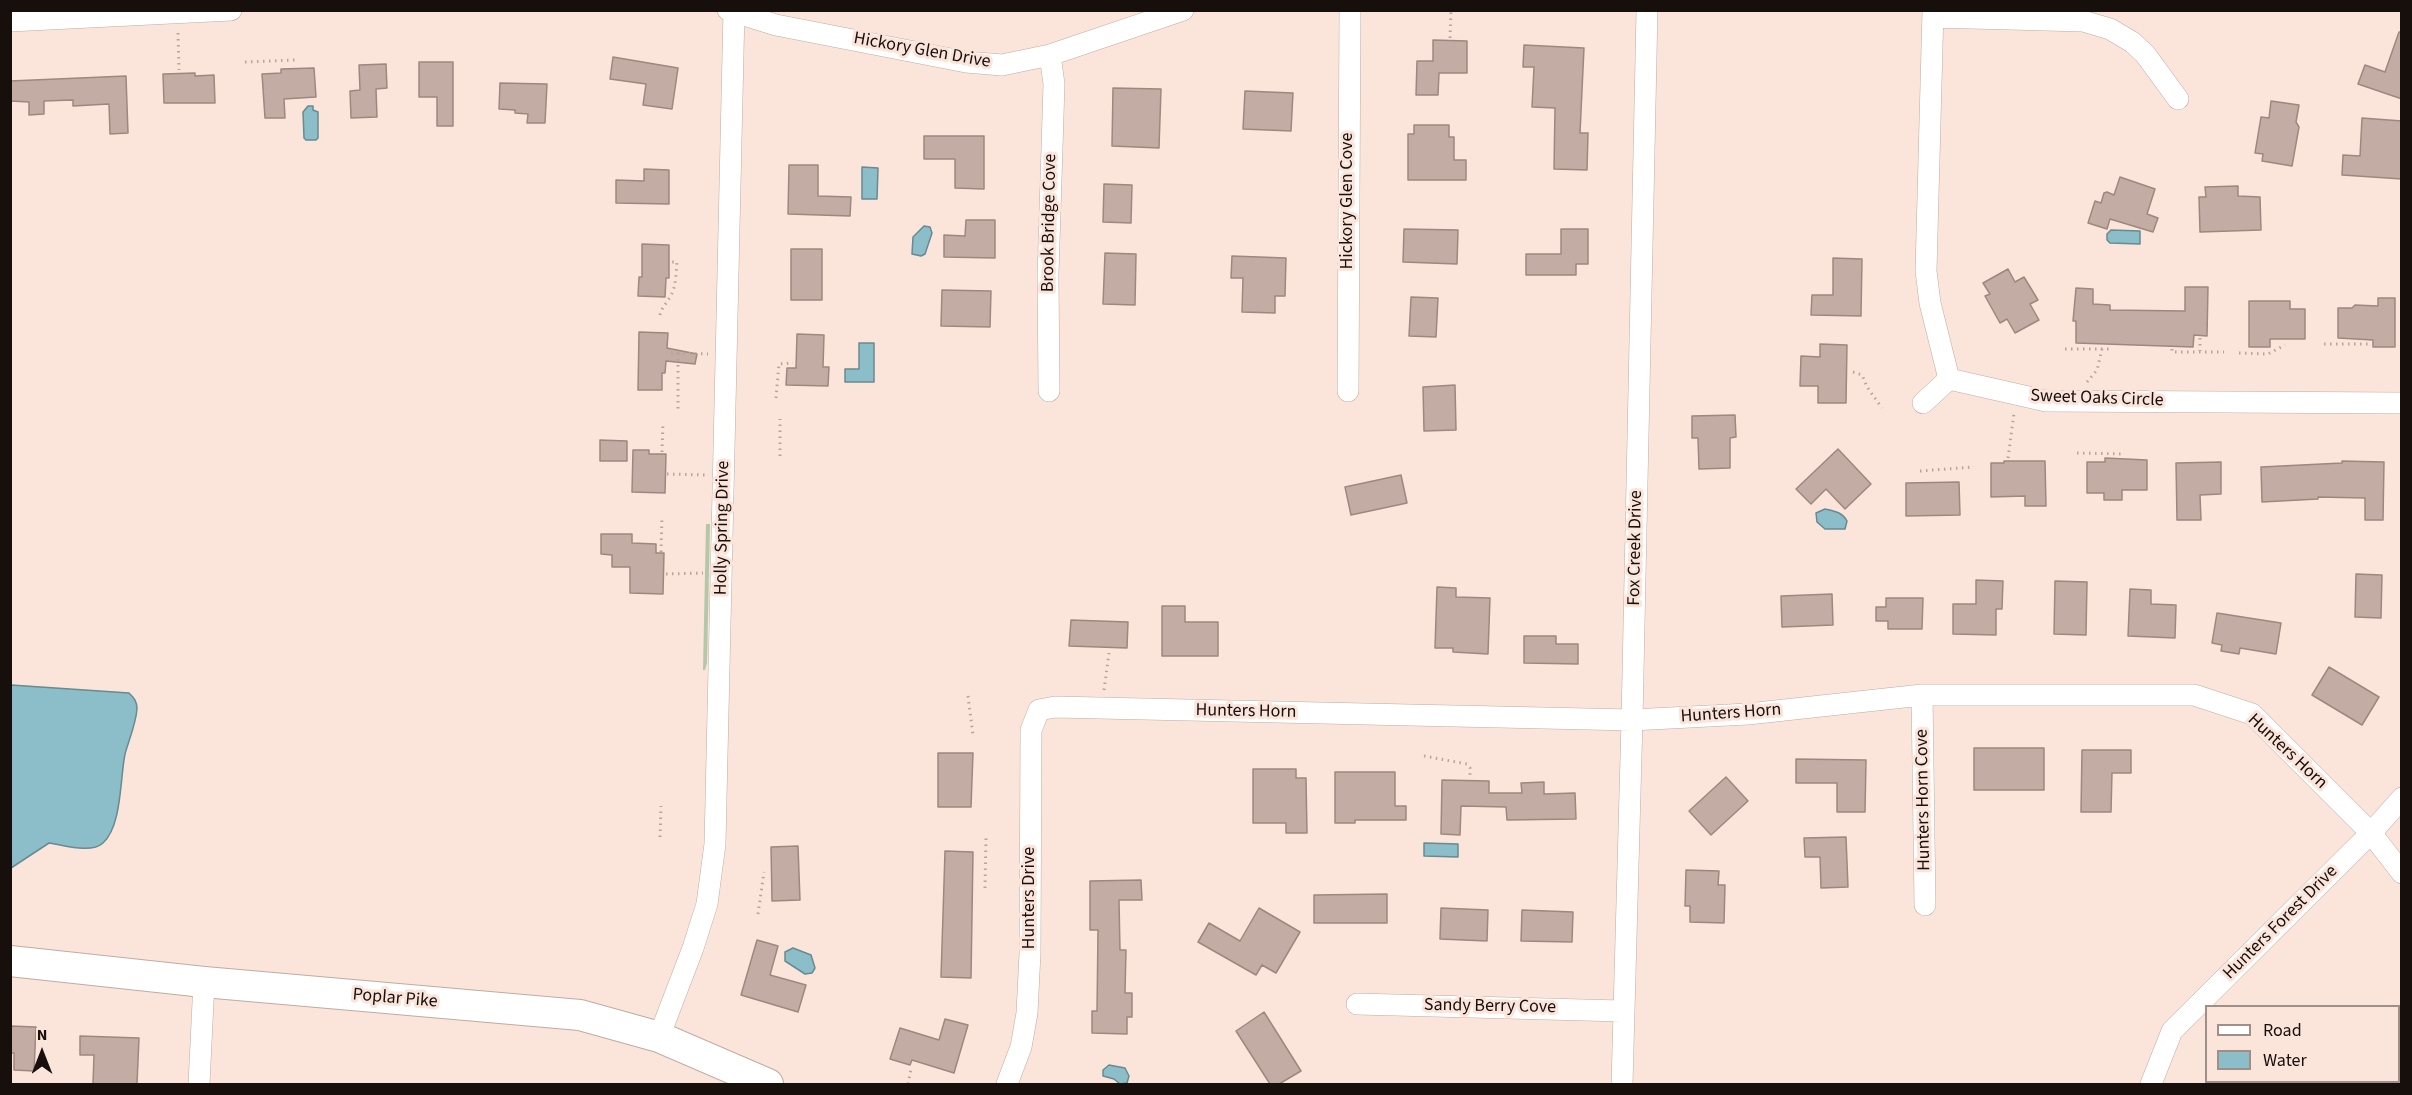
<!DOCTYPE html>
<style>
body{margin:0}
#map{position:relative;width:2412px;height:1095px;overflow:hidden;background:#fbe5db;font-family:"Source Sans 3",sans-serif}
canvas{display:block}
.frame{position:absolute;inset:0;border:12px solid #160f0c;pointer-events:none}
.legend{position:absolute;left:2205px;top:1005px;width:195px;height:78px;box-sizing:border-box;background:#fbe5db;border:2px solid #9f8f88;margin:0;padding:8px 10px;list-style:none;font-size:18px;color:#160f0c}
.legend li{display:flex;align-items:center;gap:12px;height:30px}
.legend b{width:30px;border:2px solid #9f8f88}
.north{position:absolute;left:12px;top:1023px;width:60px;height:60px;-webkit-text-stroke:4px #fbe5db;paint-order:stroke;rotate:0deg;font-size:16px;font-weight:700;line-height:24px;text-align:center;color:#160f0c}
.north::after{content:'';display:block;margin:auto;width:21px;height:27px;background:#160f0c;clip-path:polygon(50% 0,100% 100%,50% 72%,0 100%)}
</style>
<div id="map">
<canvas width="2412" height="1095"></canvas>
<div class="frame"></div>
<ul class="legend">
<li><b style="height:8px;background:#fff"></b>Road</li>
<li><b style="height:16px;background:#8bbec9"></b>Water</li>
</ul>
<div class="north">N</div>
</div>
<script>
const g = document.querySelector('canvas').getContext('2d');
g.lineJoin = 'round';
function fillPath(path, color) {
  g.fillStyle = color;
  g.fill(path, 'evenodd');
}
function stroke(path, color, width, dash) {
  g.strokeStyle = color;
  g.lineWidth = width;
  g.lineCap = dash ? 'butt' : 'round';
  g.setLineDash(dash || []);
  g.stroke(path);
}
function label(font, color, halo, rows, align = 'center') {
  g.font = font + ' "Source Sans 3",sans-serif';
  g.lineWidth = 6;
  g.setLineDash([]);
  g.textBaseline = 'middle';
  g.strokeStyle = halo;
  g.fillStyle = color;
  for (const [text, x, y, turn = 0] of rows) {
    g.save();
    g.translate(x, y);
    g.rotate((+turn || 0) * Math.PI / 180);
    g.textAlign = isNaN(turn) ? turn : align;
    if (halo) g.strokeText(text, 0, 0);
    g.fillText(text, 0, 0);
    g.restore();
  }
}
fillPath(new Path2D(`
 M706,524H710L707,663L705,670H703Z`), '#b5c7a7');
const water = new Path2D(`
 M308,106H313V110L318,112V138L316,140H306L304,138L303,112Z
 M862,167L878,168L877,199H862Z
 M924,226L930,227L932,233L925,254L921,256L912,254L913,237Z
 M2111,230L2140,231V244L2110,243L2107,240V234Z
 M859,343H874V382H845V369H859Z
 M1825,509C1834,511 1842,512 1847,521L1845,529H1825L1817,522L1816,513Z
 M11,685L129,693C134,698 137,701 137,709C136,723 129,740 125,754C120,778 122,826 103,843C91,854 64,845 49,843L11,868Z
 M1424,843L1458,844V857L1424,856Z
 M793,948L811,955L815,968L812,973L805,974L785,961V952Z
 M1109,1065L1125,1068L1129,1076L1127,1083L1120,1084L1114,1079L1103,1076V1070Z`);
fillPath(water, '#8bbec9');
stroke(water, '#688a90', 1.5);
const building = new Path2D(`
 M2399,32H2402V99L2358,84L2365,65L2385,72Z
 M1433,40L1467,41V73H1439L1438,95H1416L1417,61H1433Z
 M1524,45L1584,48L1580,133H1588L1587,170L1554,169L1555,108L1532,107L1534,67H1523Z
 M613,57L678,68L672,109L643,105L646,84L610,79Z
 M419,62H453V126H437V97H419Z
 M386,64L387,88L376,89L377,117L351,118L350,91L360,90L359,65Z
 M314,68L316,97L284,99L285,118H265L262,74L281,73V69Z
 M195,73V76L214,75L215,103H164L163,74Z
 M126,76L128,133L110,134L109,104L73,106V100L44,101V114L29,115V102L10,101V81Z
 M500,83L547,84L545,123H527L528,114L515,113V110L499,109Z
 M1113,88L1161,89L1159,148L1112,146Z
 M1245,91L1293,93L1291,131L1243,129Z
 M2271,101L2299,105L2296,122L2299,127L2292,166L2262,161L2263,154L2255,153L2261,117L2269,118Z
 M2362,118L2402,121V179L2342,175L2343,155L2360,156Z
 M1414,125H1449V137H1454V160H1466V180H1408V134H1414Z
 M924,136H984V189L955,188V159H924Z
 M789,165H818V196L851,197L850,216L788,214Z
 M644,169L669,170V204L616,203V180L644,181Z
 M2120,177L2155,189L2147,214L2158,218L2153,232L2110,219L2107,229L2088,223L2095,201L2101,203L2104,193L2107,192L2114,195Z
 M1104,184L1132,185L1131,223L1103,222Z
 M2238,186V196L2260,197L2261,230L2200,232L2199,197H2206L2205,187Z
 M966,220H995V258L944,257V235L965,236Z
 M1404,229L1458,230L1457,264L1403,262Z
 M1561,229H1588V264H1576V275H1526V254H1561Z
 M642,244L669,245V278H666L665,297L638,296L639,277H642Z
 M791,249H822V300H791Z
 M1105,253L1136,254L1135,305L1103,304Z
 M1232,256L1286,258L1285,296H1275V313L1242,312L1243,278H1231Z
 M1833,258L1862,259L1861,316L1811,315L1812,295H1833Z
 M2008,269L2015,282L2024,277L2038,300L2030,304L2039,320L2015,333L2007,319L2000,323L1985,296L1990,294L1983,283Z
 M2185,287H2208L2207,336L2194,335L2193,347L2076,343V321H2073L2076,288L2093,289V304L2110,305V310L2185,311Z
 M942,290L991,291L990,327L941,326Z
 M1411,297L1438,298L1436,337L1409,336Z
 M2378,298H2395V347H2373V340L2338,338V308H2352L2355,305L2378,306Z
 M2249,301H2290V309H2305V339H2270V347H2249Z
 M639,332L668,333L667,348L697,354L695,364L666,361L665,373H662V390H638Z
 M797,334L824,335L823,367H829L828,386L786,385L787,368H796Z
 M1820,344L1847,345L1846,403H1818V386H1800L1801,356L1820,357Z
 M1455,385L1456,430L1424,431L1423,387Z
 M1735,415L1736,437L1730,438V468L1699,469L1698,438H1692V416Z
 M600,440L627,441V461H600Z
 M1838,449L1871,484L1845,509L1826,489L1811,504L1796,489Z
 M633,450H649V454H666L665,493L632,492Z
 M2105,458L2147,460V490H2122V500H2104V493H2087V462H2105Z
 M2004,461H2045L2046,506H2025V496L1991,497V463H2004Z
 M2342,461L2384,462L2383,520H2365V498L2318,497V499L2262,502L2261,467L2342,463Z
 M2221,462V494L2200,495L2201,520H2177L2176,463Z
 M1401,475L1407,503L1351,515L1345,487Z
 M1959,482L1960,515L1906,516V483Z
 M601,534H632V543L656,544V553H664L663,594L630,593V567H612V555L601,554Z
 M2356,574L2382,575L2381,618L2355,617Z
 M1976,580L2003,581L2002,609H1996V635L1953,634V604H1976Z
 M2055,581L2087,582L2086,635L2054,634Z
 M1437,587L1456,588V597L1490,598L1488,654L1453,652V648H1435Z
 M2130,589L2151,590V604L2176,605L2175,638L2128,636Z
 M1832,594L1833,625L1782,627L1781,596Z
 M1886,598H1923L1922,629H1888V621H1876V607H1886Z
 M1162,606H1185V622H1218V656H1162Z
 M2217,613L2281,623L2276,654L2240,648L2239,654L2221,651L2222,645L2212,643Z
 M1071,620L1128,622L1127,648L1069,646Z
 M1524,636H1556V644H1578V664L1524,663Z
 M2329,667L2379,697L2362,725L2312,695Z
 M1974,748H2044V790H1974Z
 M2082,750H2131V773H2112L2111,812H2081Z
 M938,753H973L971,807H938Z
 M1796,759L1866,760L1865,812H1837V783H1796Z
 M1253,769H1296V778H1306L1307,833H1286V823H1253Z
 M1335,772H1395V806H1406V820H1355V823H1335Z
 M1726,777L1748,801L1711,835L1689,811Z
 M1442,780L1489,781V793H1522L1521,783L1544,782V794L1575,793L1576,819L1507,820L1506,807L1461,806L1460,835L1441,834Z
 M1846,837L1848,887L1821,888L1820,857H1805L1804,838Z
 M798,846L800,900L772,901L771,847Z
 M945,851L973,852L971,978L941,977Z
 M1686,870L1719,871L1718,885H1725L1724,923L1690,922V906H1685Z
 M1141,880L1142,900H1119L1120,950H1126L1125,993H1132V1017H1127V1034L1092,1033V1011H1097L1098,930H1090V881Z
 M1387,894V923H1314V895Z
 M1259,908L1300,932L1276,973L1262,965L1256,975L1198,942L1209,923L1240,941Z
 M1441,908L1488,910L1487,941L1440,939Z
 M1522,910L1573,912L1572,942L1521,941Z
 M757,940L778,946L770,975L806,985L798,1012L741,995Z
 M1264,1012L1301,1071L1279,1084H1270L1236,1031Z
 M945,1019L968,1025L954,1073L912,1060L910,1065L890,1059L900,1028L939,1040Z
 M10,1026L36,1027L34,1071L14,1070V1053H10Z
 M80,1036L139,1038L137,1084H93L94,1055H80Z`);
fillPath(building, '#c2aca3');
stroke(building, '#9d8880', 1.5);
const street = new Path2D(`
 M728,10L776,25L966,62L1002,65L1050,55L1183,10
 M1933,10L1926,271L1930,303L1949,379L2046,401L2402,403
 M1933,17L2083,21L2110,29L2132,42L2145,54L2178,99
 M10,21L231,10
 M1049,391L1048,275L1054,84L1050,55
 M1348,391L1350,10
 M1923,403L1949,379
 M1922,695L1925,905
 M1357,1004L1622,1011
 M659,1037L693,948L707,904L715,844L734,10
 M199,1084L204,982
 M1007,1084L1021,1047L1027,1013L1030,953L1031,730L1039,710L1055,707L1632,720L1748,714L1922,695H2194L2252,714L2371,833L2402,873
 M1622,1084L1632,720L1647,10
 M2151,1084L2172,1031L2371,833L2402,798`);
const secondary = new Path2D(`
 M10,961L204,982L580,1015L659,1037L768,1084`);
stroke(street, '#c0aba2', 22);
stroke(secondary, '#c0aba2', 32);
stroke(new Path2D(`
 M178,33L179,70
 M1450,38L1451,10
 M245,62L295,60
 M660,315C662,307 666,304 670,297C676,288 676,273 677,262H671
 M2200,338V351
 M2324,344H2368
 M2065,349H2109
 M2172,349V352H2224
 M671,353L708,354
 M678,353V409
 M2239,353L2268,354L2285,345
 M1853,372L1862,375L1867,387L1882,408
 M2087,382L2097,370L2102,349
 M776,398L779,364L793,363
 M662,452L663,422
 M2077,453L2125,454
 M780,456V419
 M2008,458L2014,413
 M1920,471L1974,467
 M667,474L705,475
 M661,552L662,516
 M666,574L703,573
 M1104,690L1109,653
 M968,696L973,735
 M1424,756L1467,764L1470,768V776
 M660,837L661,806
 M985,888L986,838
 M758,914L764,872
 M908,1084L911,1069`), '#b6a49d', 3, [1.5, 4.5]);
stroke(street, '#fff', 21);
stroke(secondary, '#fff', 30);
label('18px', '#160f0c', '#fbe5db', [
 ["Hickory Glen Drive",922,51,10],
 ["Hickory Glen Cove",1348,201,-90],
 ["Brook Bridge Cove",1050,223,-89],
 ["Sweet Oaks Circle",2097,399,2],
 ["Holly Spring Drive",723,528,-89],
 ["Fox Creek Drive",1636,548,-89],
 ["Hunters Horn",1246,712,1],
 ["Hunters Horn",1731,714,-4],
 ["Hunters Horn",2287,752,43],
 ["Hunters Horn Cove",1924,800,-91],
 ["Hunters Drive",1030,898,-90],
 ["Hunters Forest Drive",2281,923,-45],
 ["Poplar Pike",395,999,5],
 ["Sandy Berry Cove",1490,1007,1]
]);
</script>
